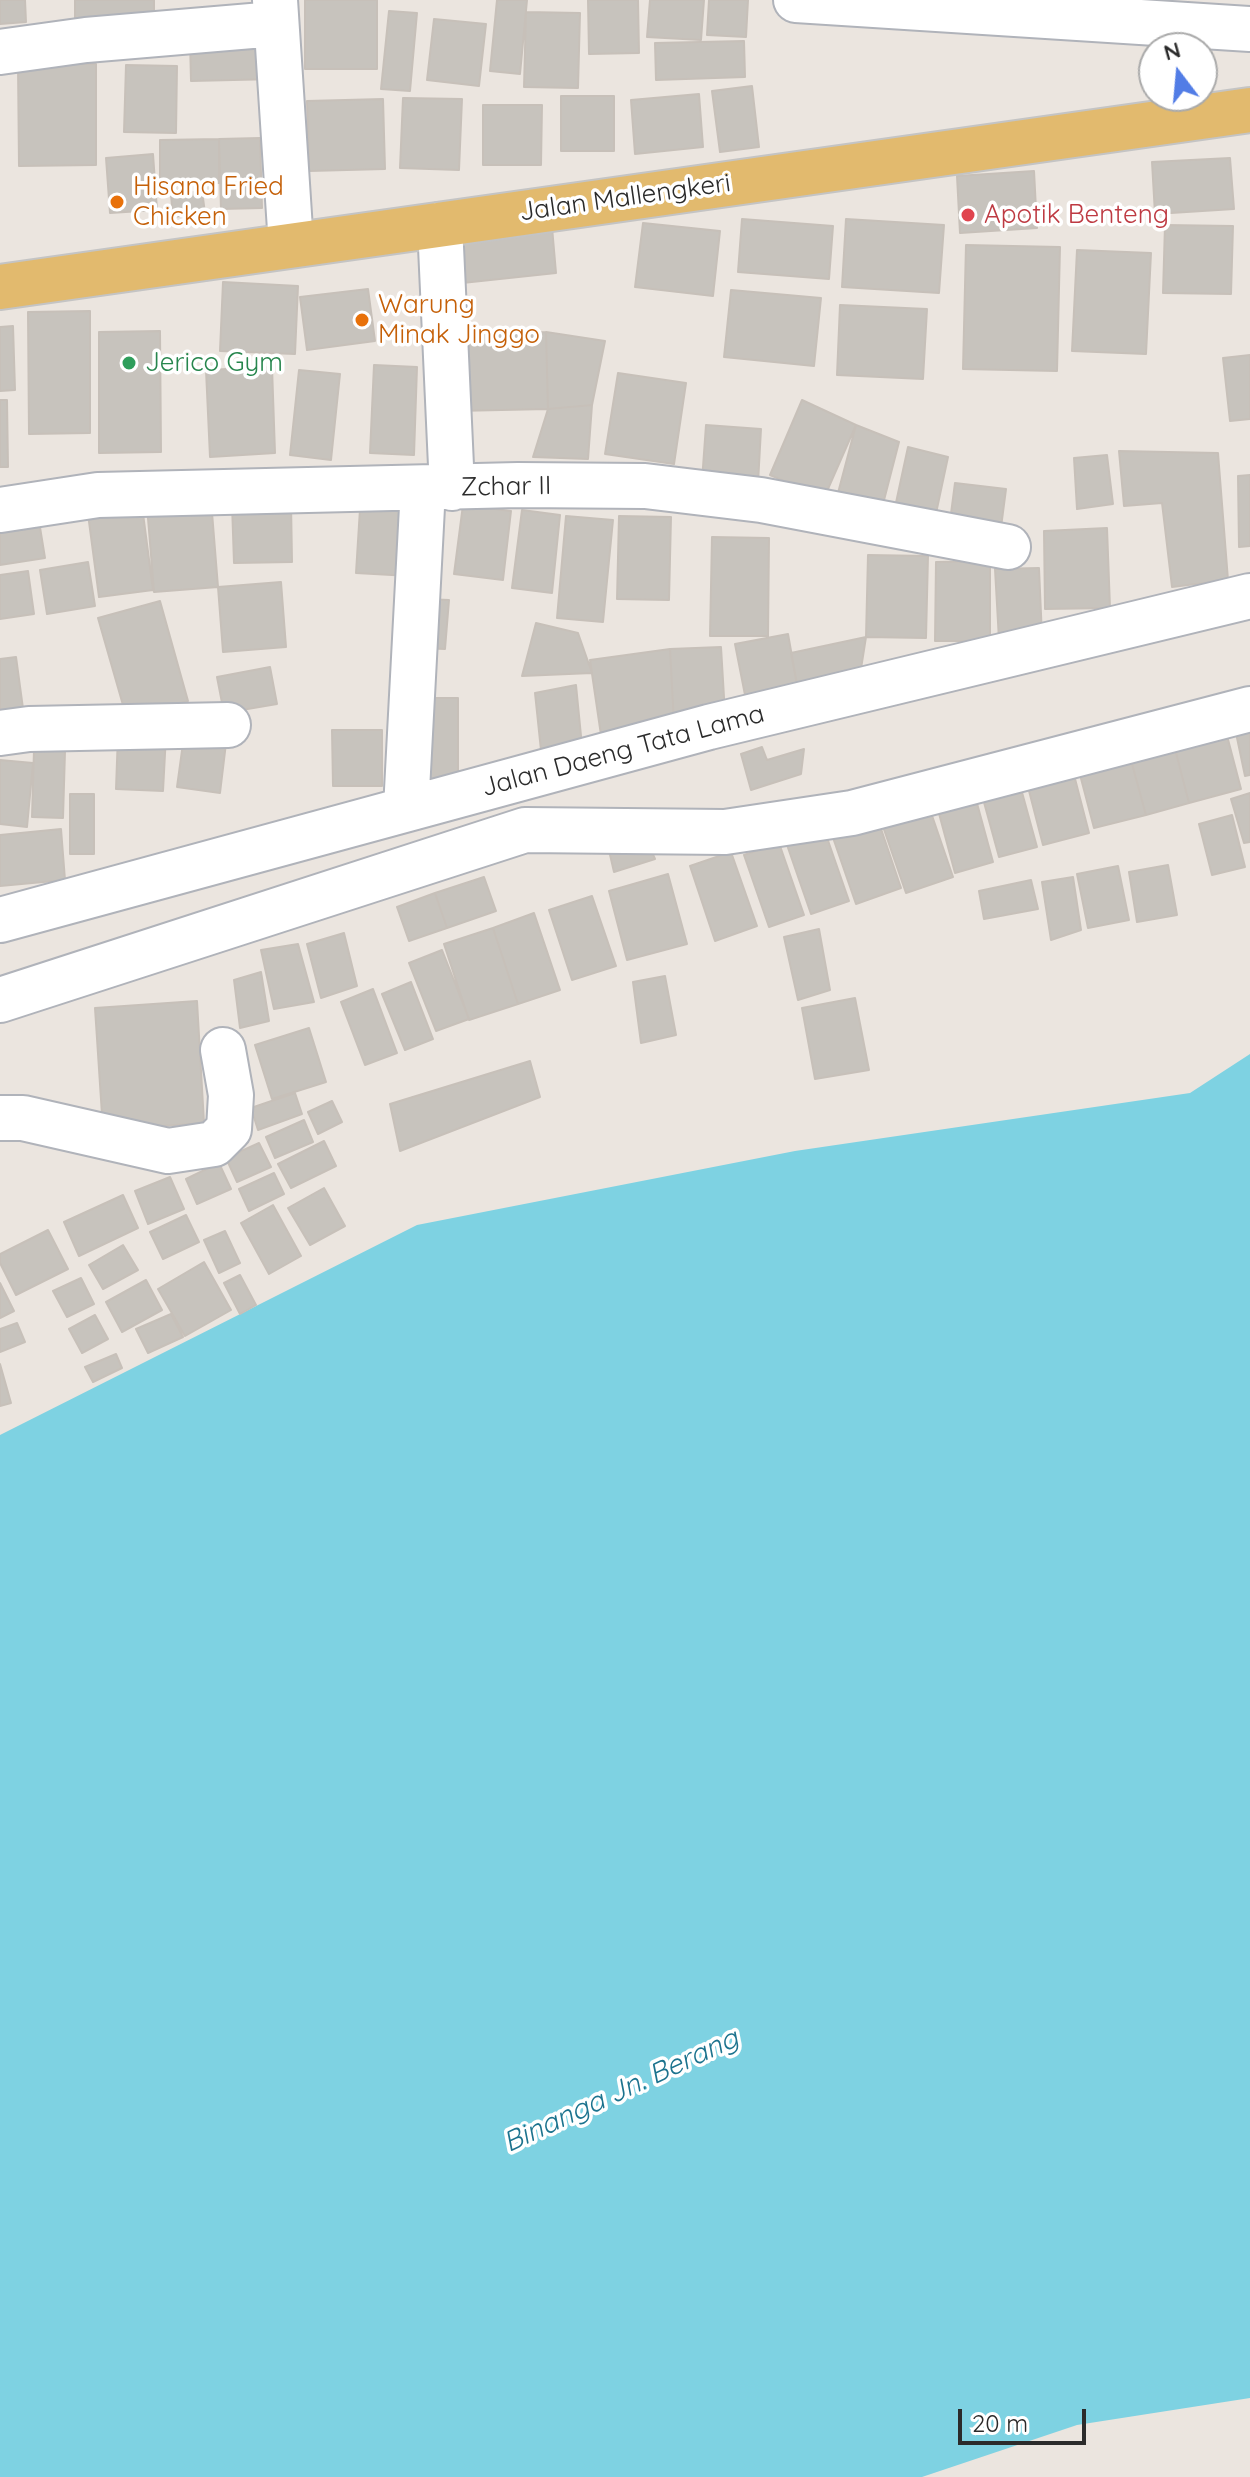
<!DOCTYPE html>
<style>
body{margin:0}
#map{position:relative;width:1250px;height:2477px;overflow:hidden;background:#ebe5df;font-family:Quicksand,sans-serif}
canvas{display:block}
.north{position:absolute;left:1138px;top:32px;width:80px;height:80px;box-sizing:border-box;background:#fff;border:2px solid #aaa;border-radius:50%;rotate:344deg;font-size:22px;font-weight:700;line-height:32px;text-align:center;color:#2b2b2b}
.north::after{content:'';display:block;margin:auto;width:28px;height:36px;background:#527de6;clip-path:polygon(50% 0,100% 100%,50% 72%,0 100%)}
.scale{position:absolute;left:958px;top:2409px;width:128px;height:36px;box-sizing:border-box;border:4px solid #2b2b2b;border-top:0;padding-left:10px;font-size:24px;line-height:28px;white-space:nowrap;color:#2b2b2b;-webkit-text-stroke:6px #fff;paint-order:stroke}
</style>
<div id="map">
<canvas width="1250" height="2477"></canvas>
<div class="north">N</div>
<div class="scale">20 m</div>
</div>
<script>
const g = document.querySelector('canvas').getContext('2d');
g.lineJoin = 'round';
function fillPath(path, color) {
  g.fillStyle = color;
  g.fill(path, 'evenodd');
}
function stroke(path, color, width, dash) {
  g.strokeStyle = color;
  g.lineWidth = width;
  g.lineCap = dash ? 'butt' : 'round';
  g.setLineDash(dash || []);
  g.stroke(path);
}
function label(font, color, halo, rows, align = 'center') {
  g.font = font + ' Quicksand,sans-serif';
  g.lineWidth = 7;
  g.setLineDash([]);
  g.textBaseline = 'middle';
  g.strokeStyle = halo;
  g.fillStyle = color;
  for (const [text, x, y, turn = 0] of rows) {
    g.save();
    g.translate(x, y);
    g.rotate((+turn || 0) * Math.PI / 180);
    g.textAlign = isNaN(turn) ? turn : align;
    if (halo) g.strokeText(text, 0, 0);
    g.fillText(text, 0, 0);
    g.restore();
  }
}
fillPath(new Path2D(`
 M1250,1054V2398L1077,2425L922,2477H0V1435L417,1225L795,1151L1190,1093Z`), '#7ed2e2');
const building = new Path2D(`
 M0,0H25L26,22L0,24Z
 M75,0H154V17L75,18Z
 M305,0H377V69H305Z
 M497,0H527L520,74L490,71Z
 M588,0H638L639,53L589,54Z
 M650,0H704L701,40L647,37Z
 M709,0H748L746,37L707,35Z
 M389,11L417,13L410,91L381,89Z
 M526,12L580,13L578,88L524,87Z
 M434,19L486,24L479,86L427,80Z
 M274,37L276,79L191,81L190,40Z
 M744,41L745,77L656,80L655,43Z
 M18,64H96V165L19,166Z
 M126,65L177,66L176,133L124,132Z
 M752,86L759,147L720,152L712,91Z
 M699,94L703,147L635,154L631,100Z
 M561,96H614V151H561Z
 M403,98L462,99L459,170L400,168Z
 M383,99L385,169L309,171L307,101Z
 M483,105H542L541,165H483Z
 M260,138L262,208L221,209L219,139Z
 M219,139V183H160V140Z
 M153,154L157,210L110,213L106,158Z
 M1230,158L1234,209L1155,214L1152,162Z
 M1034,171L1037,228L960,233L957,176Z
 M202,191L205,213L173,217L171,195Z
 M742,219L833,226L829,279L738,272Z
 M846,219L944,225L939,293L842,287Z
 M643,223L720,231L713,296L635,287Z
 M1165,225L1233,226L1231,294L1163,293Z
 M552,227L556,273L453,284L448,237Z
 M966,245L1060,247L1057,371L963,369Z
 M1077,250L1151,253L1146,354L1072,351Z
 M223,282L298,286L295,354L220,351Z
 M368,289L375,341L307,350L300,297Z
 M731,290L821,298L814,366L724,357Z
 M840,305L927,309L923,379L837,375Z
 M90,311V433L29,434L28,312Z
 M13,326L15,390L0,391V327Z
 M160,331L161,452L99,453V332Z
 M546,332L548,409L455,411L453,334Z
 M546,332L605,341L592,405L548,409Z
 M1250,355V419L1230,421L1223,358Z
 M374,365L417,367L414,455L370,453Z
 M272,367L275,453L210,457L206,370Z
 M299,370L340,374L331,460L290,455Z
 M618,373L686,383L674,464L605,454Z
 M0,400H7L8,467H0Z
 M802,400L856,425L824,498L770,475Z
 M592,405L588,459L533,457L548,409Z
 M706,425L761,429L758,483L702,481Z
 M856,425L899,442L883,504L838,493Z
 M908,447L948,457L935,518L894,512Z
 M1119,451L1218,453L1228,580L1172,587L1162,503L1124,506Z
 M1107,455L1113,504L1077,509L1074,458Z
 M1250,475V546L1239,547L1238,476Z
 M955,483L1006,489L1000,535L949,529Z
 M211,500L218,587L154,592L147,506Z
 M291,502L292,562L234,563L232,504Z
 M463,505L511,511L503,580L454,574Z
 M142,506L153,590L99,597L88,514Z
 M360,509L414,512L410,576L356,573Z
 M522,510L560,515L552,593L512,588Z
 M38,515L45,558L0,565V521Z
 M566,516L613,520L603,622L557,618Z
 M619,516L671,517L669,600L617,599Z
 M1107,528L1110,608L1045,609L1044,531Z
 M712,537L769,538L768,636H710Z
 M868,555L928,556L926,638L866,637Z
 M990,561V641H935L936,562Z
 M88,562L95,606L47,614L40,570Z
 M1039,568L1042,637L999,640L995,569Z
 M28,571L34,614L0,619V575Z
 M281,582L286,647L223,652L218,587Z
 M425,599L449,600L445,649L421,648Z
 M160,601L188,701L127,719L98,618Z
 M536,623L578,633L592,673L522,676Z
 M788,634L798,690L746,700L735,644Z
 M866,637L860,675L798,690L791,653Z
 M721,647L725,714L674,724L670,649Z
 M670,649L674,724L601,735L590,660Z
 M16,657L24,716L0,719V659Z
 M270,667L277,704L224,713L217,677Z
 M576,685L582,746L542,760L535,693Z
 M414,698H458V780L415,791Z
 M1225,728L1241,789L1189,803L1173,741Z
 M185,729L227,735L220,793L177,787Z
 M332,730H382V786H333Z
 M1250,730V775L1245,776L1236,733Z
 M118,734L166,735L163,791L116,789Z
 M1173,741L1189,803L1146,815L1129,753Z
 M762,747L767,760L804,749L801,774L751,790L741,754Z
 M34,750L65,751L63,818L32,817Z
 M1129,753L1146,815L1094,828L1078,767Z
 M0,760L33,763L27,827L0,824Z
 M1073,771L1089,833L1043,845L1027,783Z
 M1020,785L1037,847L999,857L982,795Z
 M1250,793V842L1244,843L1231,799Z
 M70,794H94V854H70Z
 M975,796L993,862L955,873L937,806Z
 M926,798L953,877L906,893L879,815Z
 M876,814L901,888L856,904L830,829Z
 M1232,815L1245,867L1212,875L1199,824Z
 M61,829L65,880L0,886V835Z
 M824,829L849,901L811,914L786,842Z
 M645,836L655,859L614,872L608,846Z
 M779,843L804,915L769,927L744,855Z
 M731,852L757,926L715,941L690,866Z
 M1168,865L1177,915L1137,922L1129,872Z
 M1118,866L1129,920L1088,928L1077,874Z
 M668,874L687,944L627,960L609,891Z
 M484,877L496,911L447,928L435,893Z
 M1073,877L1081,930L1051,940L1042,882Z
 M1031,880L1038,909L984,919L979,891Z
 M435,893L447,928L409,941L397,907Z
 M592,896L616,966L572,980L549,910Z
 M534,913L560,990L518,1004L493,928Z
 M493,928L518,1004L469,1020L444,944Z
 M819,929L830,990L798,1000L784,937Z
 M344,933L357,986L321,998L307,944Z
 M298,944L314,1002L274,1009L261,950Z
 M442,950L469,1019L436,1031L409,963Z
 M261,972L269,1021L240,1028L234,980Z
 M665,976L676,1035L641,1043L633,982Z
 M411,982L433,1039L405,1050L382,994Z
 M373,989L397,1053L365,1065L341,1002Z
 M855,998L869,1070L815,1079L802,1008Z
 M197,1001L204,1123L103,1130L95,1008Z
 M309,1028L326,1082L272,1099L255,1045Z
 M530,1061L540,1097L400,1151L390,1104Z
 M295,1093L302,1114L258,1130L251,1108Z
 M332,1101L342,1122L318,1134L308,1112Z
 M304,1120L313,1142L275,1158L266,1137Z
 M324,1141L336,1166L291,1188L278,1164Z
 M259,1143L271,1167L237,1182L226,1158Z
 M219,1163L231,1189L197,1204L186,1179Z
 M274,1173L284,1194L249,1211L239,1189Z
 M170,1177L184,1209L148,1224L135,1191Z
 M324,1188L345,1226L310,1245L288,1208Z
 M123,1195L138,1228L79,1256L64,1222Z
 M273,1205L301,1256L269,1274L241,1223Z
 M186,1215L199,1242L163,1259L150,1232Z
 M48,1230L68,1269L16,1295L0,1263V1254Z
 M225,1231L240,1263L219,1273L204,1240Z
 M123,1245L138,1270L103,1289L89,1265Z
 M204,1262L231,1310L185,1336L158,1289Z
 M240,1275L256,1305L240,1314L224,1283Z
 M81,1278L94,1304L67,1317L53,1291Z
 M146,1280L162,1310L122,1332L106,1302Z
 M0,1283L14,1311L0,1318Z
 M171,1314L183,1337L148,1353L136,1329Z
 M95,1315L108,1339L82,1353L69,1329Z
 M17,1323L25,1342L0,1352V1329Z
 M116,1354L122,1368L93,1382L85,1367Z
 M0,1364L11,1403L0,1406Z`);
fillPath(building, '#c7c3bd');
stroke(building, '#c7c0b9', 2);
const minor = new Path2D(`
 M275,0L291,245
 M796,0L1250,29
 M0,52L86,40L275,24
 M440,225L452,488
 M0,510L98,495L518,485L645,486L761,500L1008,547
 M0,733L29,729L228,725
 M406,809L423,488
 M0,920L709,727L1250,596
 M0,1000L525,830L725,832L852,813L1250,709
 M0,1118H23L168,1151L214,1144L229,1129L231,1095L223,1050`);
const major = new Path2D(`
 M0,287L1250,110`);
stroke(minor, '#b0b3ba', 48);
stroke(major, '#c4c4c4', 48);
stroke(minor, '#fff', 44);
stroke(major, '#e2ba6e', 44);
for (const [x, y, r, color] of [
 [117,202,8,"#e8710a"],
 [968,215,8,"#e0444e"],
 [362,320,8,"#e8710a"],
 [129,363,8,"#2e9e5b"]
]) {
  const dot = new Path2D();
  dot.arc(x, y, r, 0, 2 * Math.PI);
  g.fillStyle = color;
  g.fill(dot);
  stroke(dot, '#fff', 3);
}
label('26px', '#c56008', '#fff', [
 ["Hisana Fried",133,187],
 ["Chicken",133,217],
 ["Warung",378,305],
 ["Minak Jinggo",378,335]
], 'left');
label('26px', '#2b2b2b', '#fff', [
 ["Jalan Mallengkeri",625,198,-8],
 ["Zchar II",506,487,-1],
 ["Jalan Daeng Tata Lama",623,751,-15]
]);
label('26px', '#be3a42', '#fff', [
 ["Apotik Benteng",984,215]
], 'left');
label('26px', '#27864d', '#fff', [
 ["Jerico Gym",145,363]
], 'left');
label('italic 28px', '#1c738e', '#fff', [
 ["Binanga Jn. Berang",621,2091,-25]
]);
</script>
